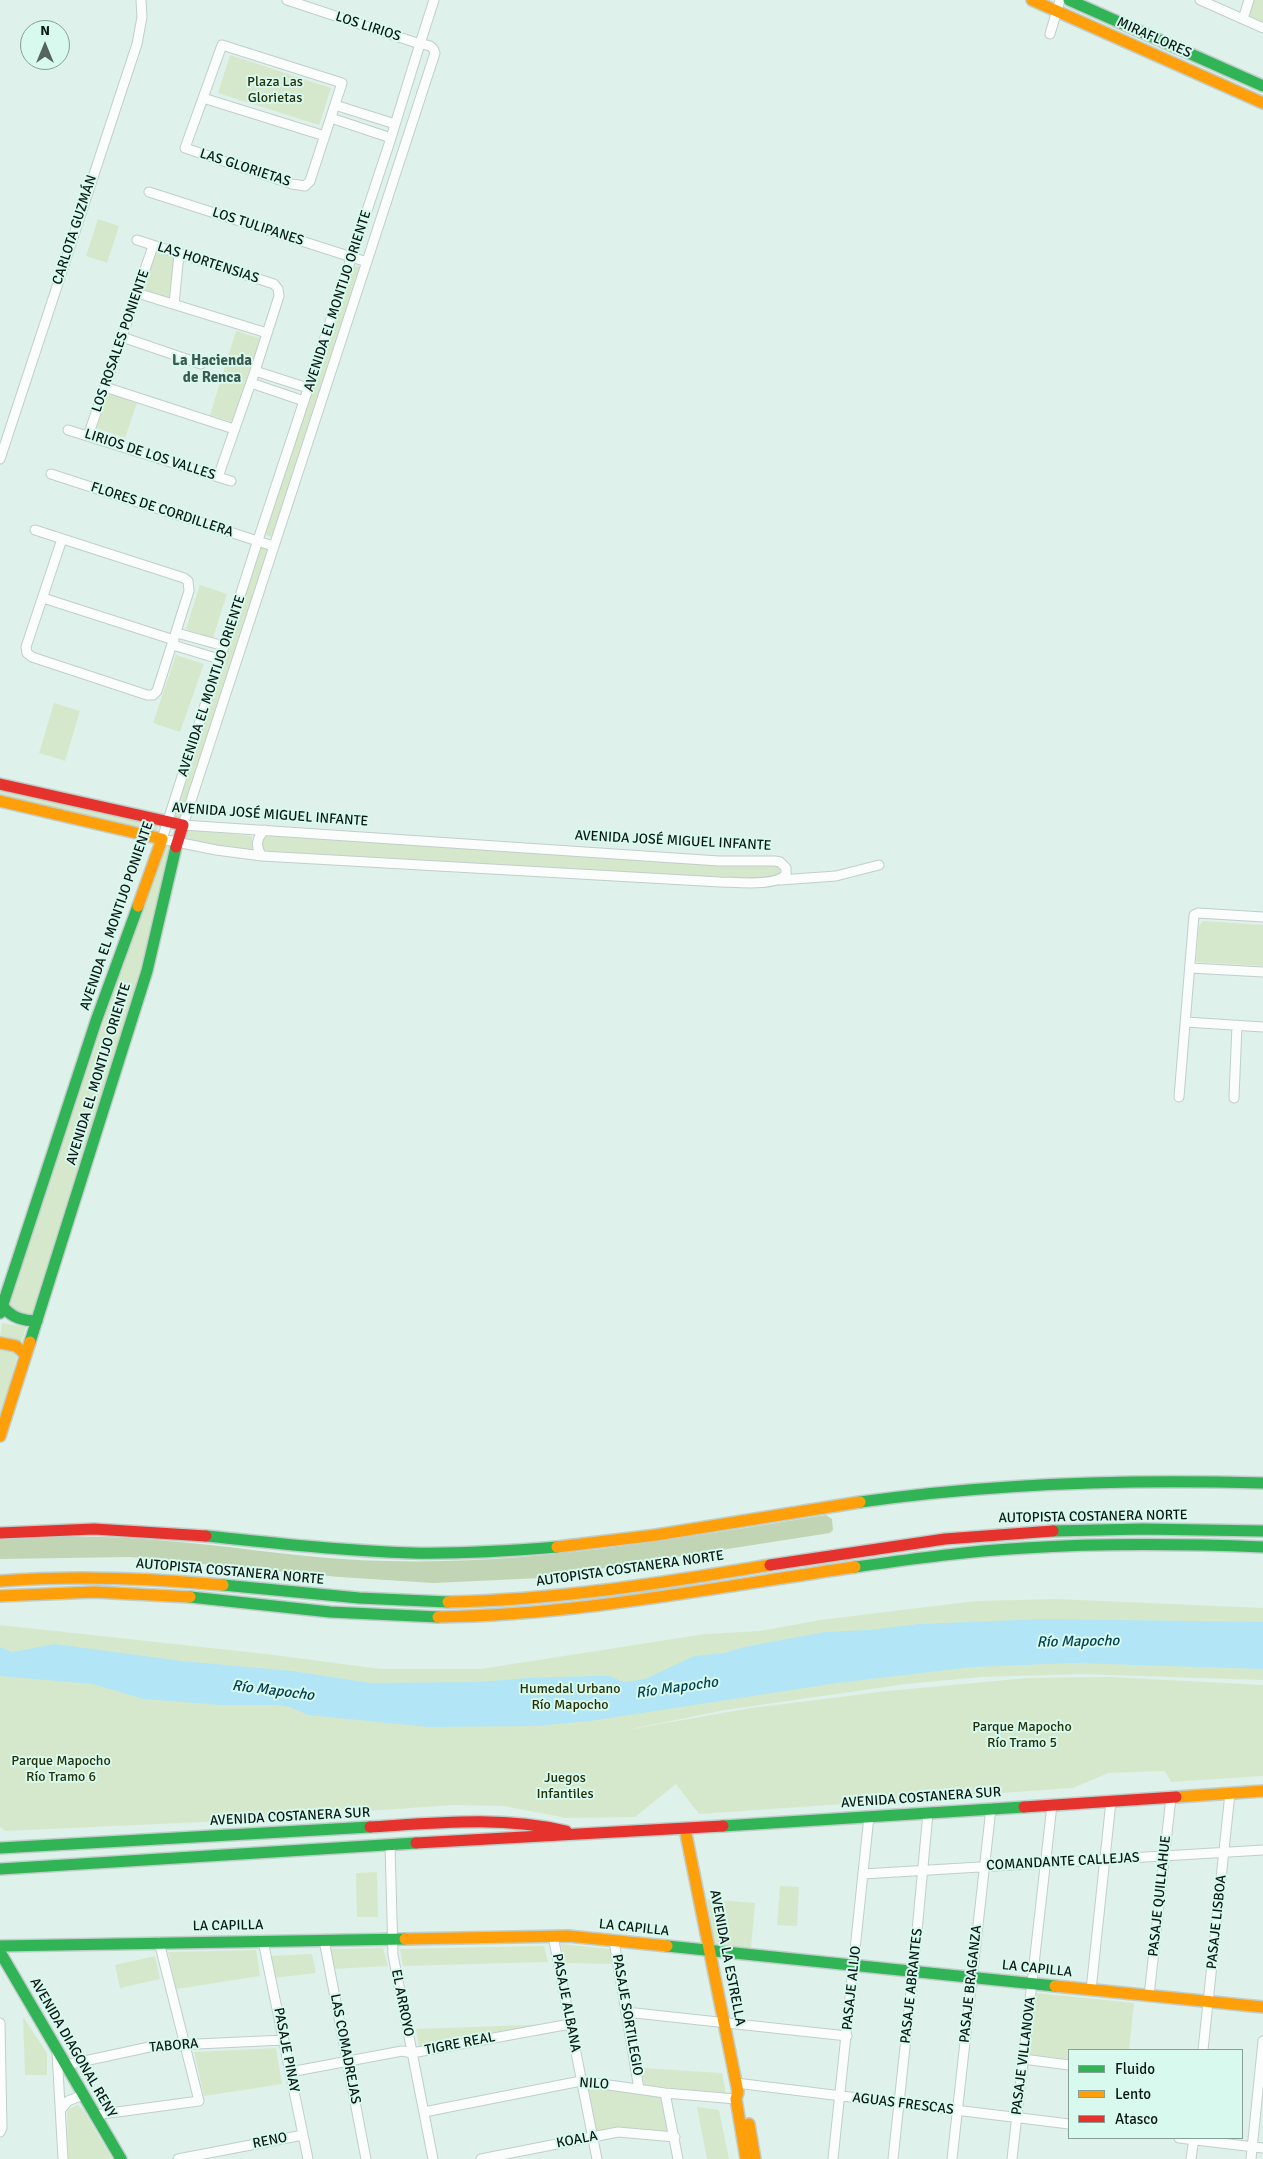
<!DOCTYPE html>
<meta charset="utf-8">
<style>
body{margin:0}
#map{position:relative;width:1263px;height:2159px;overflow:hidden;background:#dff1eb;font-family:Signika,sans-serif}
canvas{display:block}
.legend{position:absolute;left:1068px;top:2049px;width:175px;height:90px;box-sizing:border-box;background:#d7f9ee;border:1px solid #869f97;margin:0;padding:6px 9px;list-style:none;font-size:15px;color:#0c1815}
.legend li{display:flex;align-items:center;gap:10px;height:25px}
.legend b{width:25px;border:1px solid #869f97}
.north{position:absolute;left:20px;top:20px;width:50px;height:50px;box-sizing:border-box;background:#d7f9ee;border:1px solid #869f97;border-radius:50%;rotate:0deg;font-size:14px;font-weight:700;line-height:20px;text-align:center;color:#0c1815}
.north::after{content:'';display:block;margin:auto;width:18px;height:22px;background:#566460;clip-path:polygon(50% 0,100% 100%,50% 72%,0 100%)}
</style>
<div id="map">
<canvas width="1263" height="2159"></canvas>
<ul class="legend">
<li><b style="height:6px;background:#30b455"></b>Fluido</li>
<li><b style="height:6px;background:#ff9f0a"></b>Lento</li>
<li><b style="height:6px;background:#e5322d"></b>Atasco</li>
</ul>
<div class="north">N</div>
</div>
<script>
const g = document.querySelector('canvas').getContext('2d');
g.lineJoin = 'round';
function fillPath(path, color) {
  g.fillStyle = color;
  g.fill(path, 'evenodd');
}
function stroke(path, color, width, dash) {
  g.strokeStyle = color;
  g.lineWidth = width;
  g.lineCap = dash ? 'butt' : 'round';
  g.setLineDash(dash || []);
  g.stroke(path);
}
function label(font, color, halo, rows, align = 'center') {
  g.font = font + ' Signika,sans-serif';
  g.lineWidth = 4;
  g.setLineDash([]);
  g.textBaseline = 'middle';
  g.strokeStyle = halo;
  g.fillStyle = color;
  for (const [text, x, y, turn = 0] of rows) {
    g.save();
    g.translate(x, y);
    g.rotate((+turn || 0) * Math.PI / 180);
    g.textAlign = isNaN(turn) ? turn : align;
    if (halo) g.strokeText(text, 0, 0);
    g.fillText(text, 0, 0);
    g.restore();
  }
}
fillPath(new Path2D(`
 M1252,0H1263V25L1246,18Z
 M230,55L331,88L319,125L218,93Z
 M98,219L119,226L107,263L86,256Z
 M155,251L176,258L171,299L142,290Z
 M356,266L361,268L274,535L271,537L266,535V528L353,267Z
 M236,331L260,338L233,422L210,415Z
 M108,393L137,403L125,438L96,428Z
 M261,548H267V552L181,817H173V814Z
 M200,585L227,594L213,638L186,629Z
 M176,655L204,664L180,732L153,723Z
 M54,703L80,711L65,761L39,753Z
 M0,787L155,824L158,828L157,831L0,797Z
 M190,830L252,836V850L189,842L186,835Z
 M266,836L744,866H776L779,868L781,873L773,876L726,878L268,851L262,848L260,841Z
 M166,844L170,845L172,848L146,954L35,1313L31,1315L14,1314L9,1306L10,1299L163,846Z
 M1203,921L1263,925V966L1196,962L1199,926Z
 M2,1323L26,1327L22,1341L0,1337Z
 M0,1349L12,1351L17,1357L0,1417Z
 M1058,1599L1263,1608V1680L1082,1674L981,1677L906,1684L725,1710L626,1730L751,1708L888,1691L1027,1678L1110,1677L1263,1685V1776L1171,1782L1165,1771L1108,1773L1073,1788L699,1814L676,1784L635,1817L566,1818L504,1806L453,1805L367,1811C350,1806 327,1809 312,1817L5,1831L0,1827V1625L266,1654L381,1669H481L705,1634L760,1631L820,1620L976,1601Z
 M377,1872L378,1917H357L356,1873Z
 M780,1886L799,1887L797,1926L777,1925Z
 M707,1899L755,1903L751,1948L714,1945Z
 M561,1944L611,1949L615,1964L564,1963Z
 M544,1946L548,1962L403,1966L400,1949Z
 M383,1948L388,1966L334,1969L329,1949Z
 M256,1950L260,1976L176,1989L168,1952Z
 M312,1954L316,1973L274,1978L269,1956Z
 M155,1956L160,1979L120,1988L115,1965Z
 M1036,1993L1134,2003L1129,2050H1069V2059L1027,2055Z
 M23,2017L47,2053V2075H25Z
 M554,2024L420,2054L416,2029Z
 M276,2048L282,2084L204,2096L194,2052Z
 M641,2068L722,2073L726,2094L644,2085Z
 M583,2085L663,2097L669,2132L623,2129L591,2133Z
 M77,2105L83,2109L112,2159H68L67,2110Z
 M697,2107L719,2110L729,2159H707Z`), '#d6e8cc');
fillPath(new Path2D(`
 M826,1515L832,1519L833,1530L830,1533L541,1578L433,1583L339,1577L130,1557L0,1559V1540C59,1535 120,1536 179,1542C248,1548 317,1560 387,1561C535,1565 680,1538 826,1515Z`), '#c1d5b5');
fillPath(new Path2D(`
 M1043,1619L1263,1622V1669L1074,1663L972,1667L837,1683L590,1721L536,1726L428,1727L308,1715L290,1707L277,1705H220L144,1699L92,1684L0,1676V1647L12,1652L55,1644L182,1661L292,1671L371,1683L478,1682L527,1678L593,1676H609L624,1682L645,1679L694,1656L724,1653L744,1647L824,1632L869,1630L919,1624Z`), '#b2e6f6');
const street = new Path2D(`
 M287,0L420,44C428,45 433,45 435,53L183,825L719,861H775L780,862L786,868V874C777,887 735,882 720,882L262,856L216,850L162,839L258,540L391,138C405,92 419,46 434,0
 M1200,0L1263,28
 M1243,19L1249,0
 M1050,34L1060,0
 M222,45L342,83L310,181L305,186L292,184L185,148Z
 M203,98L325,136
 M335,105L395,124
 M331,118L391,138
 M149,192L367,262
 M137,240L274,284L278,289L279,296L255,371L218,477
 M137,293L267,333
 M174,304L179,254
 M122,337L201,364
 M255,371L308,388
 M251,383L304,401
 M105,387L234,429
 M68,430L231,481
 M88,436L153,246
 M0,459L137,44L142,17L141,0
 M51,474L273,546
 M35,530L184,578L188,581L189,591L157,691L153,695H147L32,657L27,653L26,647L62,539
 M43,598L174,640
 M177,633L224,646
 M173,645L219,659
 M262,856C255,847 256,838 265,830
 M780,880L836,876L879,865
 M1190,968L1263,972
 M1186,1022L1263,1027
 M1179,1097L1194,915L1198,913L1263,917
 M1234,1098L1237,1025
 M390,1845L393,1955L433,2159
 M863,1874L1263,1850
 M553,1936L597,2159
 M324,1940L366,2159
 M263,1941L308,2159
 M614,1941L639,2089
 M1091,1990L1111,1801
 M1149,1996L1171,1797
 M626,2012L847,2036
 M0,2023L2,2128L0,2132
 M1203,2050L1230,1793
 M57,2052L63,2159
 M1023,2059L1069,2065
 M66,2065L154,2046L284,2040
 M290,2072L402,2051L412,2053L570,2024
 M736,2083L1069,2124
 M665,2093L678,2159
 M61,2109L68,2101L83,2095
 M424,2112L581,2081L665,2093L736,2099
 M95,2115L199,2101L159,1942
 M1179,2138L1263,2148
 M178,2159L303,2135
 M481,2159L618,2132L675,2137
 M833,2159L869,1816
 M893,2159L914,1963L928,1813
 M952,2159L991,1808
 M1012,2159L1052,1805
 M1191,2159L1194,2138
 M1251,2159L1263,2041`);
const fast = new Path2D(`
 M1069,0L1263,86
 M3,1306C11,1318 23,1321 37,1321
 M0,1313L96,1021L138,906
 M30,1342L147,971L176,847
 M860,1502C994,1483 1128,1479 1263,1483
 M1053,1531L1143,1529L1263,1531
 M206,1536C275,1543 343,1551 412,1553C460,1554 508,1551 557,1547
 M855,1567C912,1559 968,1551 1025,1548C1104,1543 1184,1544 1263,1547
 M223,1585L359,1598L448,1602
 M190,1597L330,1612L438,1617
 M723,1826L1024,1807
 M0,1848L370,1827
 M0,1869L416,1843
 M0,1946L405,1939
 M667,1946L1055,1986
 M0,1952L121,2159`);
const slow = new Path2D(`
 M1032,0L1263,103
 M0,801L162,839L138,906
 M0,1343L16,1346L26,1355
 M0,1436L30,1342
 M557,1547L656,1535L860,1502
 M0,1581C75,1575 148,1578 223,1585
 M0,1596L94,1592L190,1597
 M448,1602C556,1600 663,1583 770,1565
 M438,1617C579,1615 716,1587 855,1567
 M1176,1797L1263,1791
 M685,1829L738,2092L736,2099L746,2159
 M405,1939L568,1936L667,1946
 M1055,1986L1263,2007
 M749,2124L755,2159`);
const jam = new Path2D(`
 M0,784L183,825L176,847
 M0,1533L94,1529L206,1536
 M770,1565L945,1539L1053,1531
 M1024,1807L1176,1797
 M370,1827C436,1823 501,1816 566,1831
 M416,1843L723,1826`);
stroke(street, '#c0ceca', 11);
stroke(fast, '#c0ceca', 14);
stroke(slow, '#c0ceca', 14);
stroke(jam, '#c0ceca', 14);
stroke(street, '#fafdfc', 9);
stroke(fast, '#30b455', 11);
stroke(slow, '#ff9f0a', 11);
stroke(jam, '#e5322d', 11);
label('14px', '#0c1815', '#d7f9ee', [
 ["LOS LIRIOS",368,27,18],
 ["MIRAFLORES",1154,38,24],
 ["LAS GLORIETAS",245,168,18],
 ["LOS TULIPANES",258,227,18],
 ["CARLOTA GUZMÁN",75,230,-72],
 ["LAS HORTENSIAS",208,263,18],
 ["AVENIDA EL MONTIJO ORIENTE",338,301,-72],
 ["LOS ROSALES PONIENTE",121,341,-71],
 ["LIRIOS DE LOS VALLES",150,455,18],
 ["FLORES DE CORDILLERA",162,510,18],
 ["AVENIDA EL MONTIJO ORIENTE",212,686,-72],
 ["AVENIDA JOSÉ MIGUEL INFANTE",270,815,4],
 ["AVENIDA JOSÉ MIGUEL INFANTE",673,841,3],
 ["AVENIDA EL MONTIJO PONIENTE",117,916,-71],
 ["AVENIDA EL MONTIJO ORIENTE",99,1074,-73],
 ["AUTOPISTA COSTANERA NORTE",1093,1517,-1],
 ["AUTOPISTA COSTANERA NORTE",630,1569,-8],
 ["AUTOPISTA COSTANERA NORTE",230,1572,5],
 ["AVENIDA COSTANERA SUR",921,1798,-4],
 ["AVENIDA COSTANERA SUR",290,1817,-3],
 ["COMANDANTE CALLEJAS",1063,1862,-3],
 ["PASAJE QUILLAHUE",1160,1896,-84],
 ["PASAJE LISBOA",1217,1922,-84],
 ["LA CAPILLA",228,1926,-1],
 ["LA CAPILLA",634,1928,6],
 ["AVENIDA LA ESTRELLA",727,1958,79],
 ["LA CAPILLA",1037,1969,6],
 ["PASAJE BRAGANZA",971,1984,-84],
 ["PASAJE ABRANTES",912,1986,-84],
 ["PASAJE ALIJO",852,1988,-84],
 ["EL ARROYO",402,2003,79],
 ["PASAJE ALBANA",566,2003,79],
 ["PASAJE SORTILEGIO",627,2015,80],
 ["TIGRE REAL",460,2044,-11],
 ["TABORA",174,2046,-5],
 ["AVENIDA DIAGONAL RENY",73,2048,60],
 ["LAS COMADREJAS",345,2049,79],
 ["PASAJE PINAY",286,2050,79],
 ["PASAJE VILLANOVA",1024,2056,-83],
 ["NILO",594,2084,4],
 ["AGUAS FRESCAS",903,2104,7],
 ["KOALA",577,2140,-11],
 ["RENO",270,2141,-11]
]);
label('14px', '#243109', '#d7f9ee', [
 ["Plaza Las",275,82],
 ["Glorietas",275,98],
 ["Humedal Urbano",570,1689],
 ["Río Mapocho",570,1705],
 ["Parque Mapocho",1022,1727],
 ["Río Tramo 5",1022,1743],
 ["Parque Mapocho",61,1761],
 ["Río Tramo 6",61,1777],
 ["Juegos",565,1778],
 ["Infantiles",565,1794]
]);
label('bold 15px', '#3c5a51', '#d7f9ee', [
 ["La Hacienda",212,361],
 ["de Renca",212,378]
]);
label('italic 15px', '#024152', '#d7f9ee', [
 ["Río Mapocho",1078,1642,-1],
 ["Río Mapocho",677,1688,-8],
 ["Río Mapocho",273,1691,7]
]);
</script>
